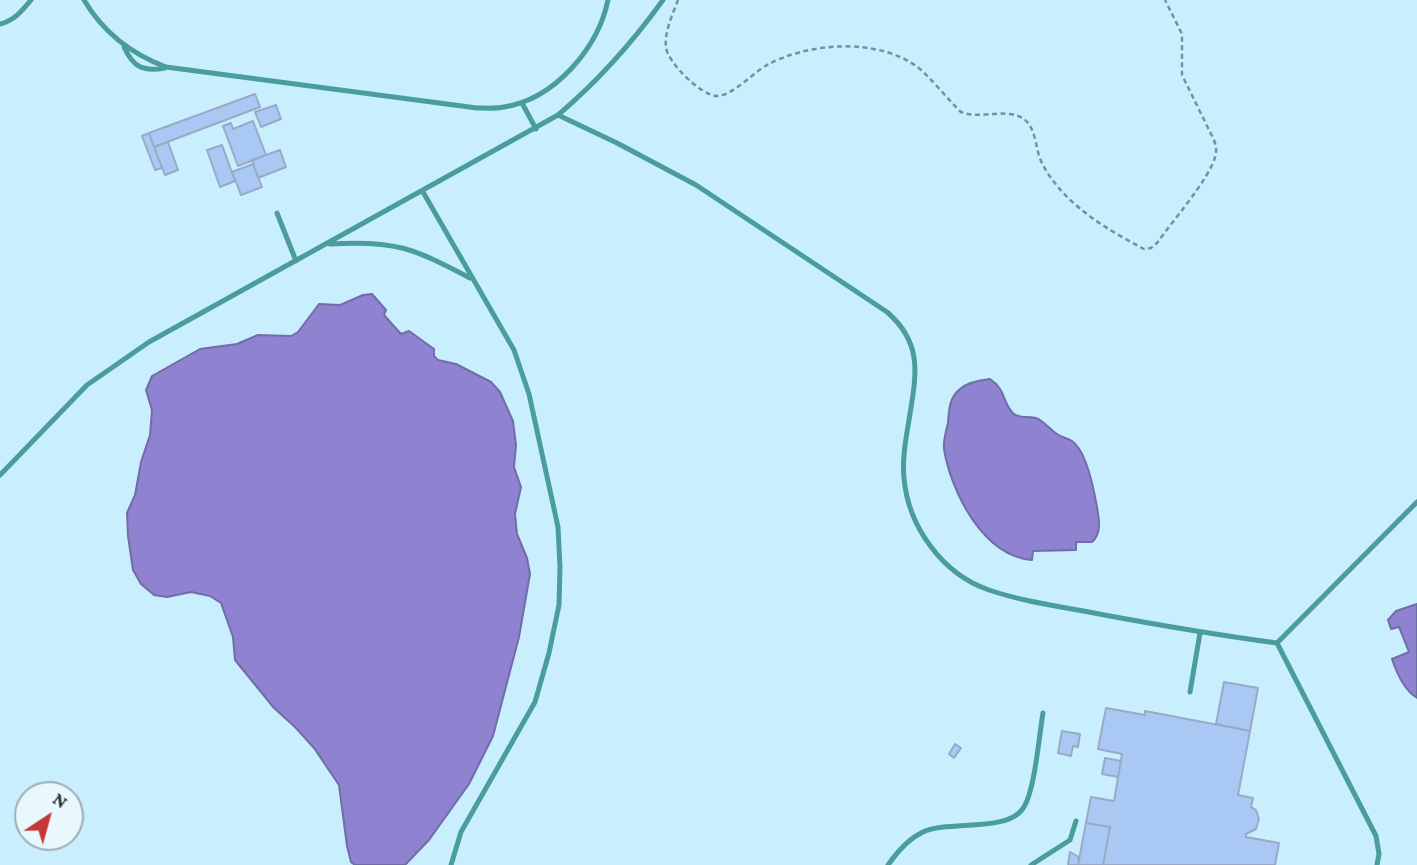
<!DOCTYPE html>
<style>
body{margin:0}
#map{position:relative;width:1417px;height:865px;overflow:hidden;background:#c9efff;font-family:"Crimson Pro",serif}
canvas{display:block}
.north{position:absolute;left:14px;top:781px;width:70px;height:70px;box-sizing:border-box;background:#e9f8fe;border:2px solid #9eadb3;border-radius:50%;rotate:36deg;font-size:19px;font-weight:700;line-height:28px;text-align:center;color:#2e3d43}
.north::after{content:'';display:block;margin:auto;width:24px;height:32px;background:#c63838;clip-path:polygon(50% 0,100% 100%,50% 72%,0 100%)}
</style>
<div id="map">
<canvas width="1417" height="865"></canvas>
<div class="north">N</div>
</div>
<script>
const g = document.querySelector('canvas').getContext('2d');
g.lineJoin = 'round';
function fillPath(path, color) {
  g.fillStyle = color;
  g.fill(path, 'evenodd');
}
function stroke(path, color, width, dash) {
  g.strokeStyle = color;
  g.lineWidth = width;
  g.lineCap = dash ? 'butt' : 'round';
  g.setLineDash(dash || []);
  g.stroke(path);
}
const water = new Path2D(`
 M372,294L386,310L384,315L401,334L409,331L434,349V356L438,360L456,364L491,382L500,392L513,421L516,445L514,467L521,487L515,514L517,534L527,558L530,574L519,637L493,736L469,784L429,840L405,865H355L351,862L347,846L339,785L314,748L295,727L274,708L235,660L233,637L221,603L210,596L191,592L167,597L154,595L141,584L133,570L128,536L127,513L135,495L141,462L150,435L152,410L146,390L152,376L200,349L237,344L258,335L291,336L298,332L319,304L340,305L363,295Z
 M990,379C1007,390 1002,404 1014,414C1022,420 1032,414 1040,420C1046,424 1051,430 1057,434C1061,437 1067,438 1072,441C1086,450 1094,490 1097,507C1099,519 1102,533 1092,542H1076V550L1033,551L1032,560C983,556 951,492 944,449C943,440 946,432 948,423C949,411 949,397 960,389C968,382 980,380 990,379Z
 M1417,604V698C1404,690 1397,674 1392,659L1409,652L1399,627L1391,629L1388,620L1396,611Z`);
fillPath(water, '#8e82d1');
stroke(water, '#716da6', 2);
const building = new Path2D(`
 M255,94L260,107L154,147L149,133Z
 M276,105L281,119L261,127L255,112Z
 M253,121L266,155L238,166L223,126L231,123L233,129Z
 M149,133L162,168L155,170L142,136Z
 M168,142L178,170L165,175L154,147Z
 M222,145L235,181L220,187L207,150Z
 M280,150L286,167L258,178L252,160Z
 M253,164L262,187L241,195L232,172Z
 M1224,682L1258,688L1250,731L1216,724Z
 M1106,708L1145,715V711L1250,731L1238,795L1253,798L1251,807L1256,810L1259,819L1256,829L1246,834V837L1279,843L1275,865H1103L1110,827L1086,823L1091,797L1114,801L1122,754L1098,749Z
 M1062,731L1080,734L1078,747L1073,746L1071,756L1058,753Z
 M955,744L961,748L954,758L949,754Z
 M1105,758L1121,761L1118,777L1102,774Z
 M1086,823L1110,827L1103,865H1078Z
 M1070,852L1079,857L1078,865H1068Z`);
fillPath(building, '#aac8f4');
stroke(building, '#98aac6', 2);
stroke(new Path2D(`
 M678,0C673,13 664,33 666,47C667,62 702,97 718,96C733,95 754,72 767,65C809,42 877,38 916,66C929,75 948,100 961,112C981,120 1007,107 1024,119C1037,129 1035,150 1042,163C1062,203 1106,229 1144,249L1151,248L1157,243C1171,223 1210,178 1215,157C1217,151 1216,146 1214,140L1182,75V34L1165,0`), '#76909b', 2.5, [5, 3.5]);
stroke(new Path2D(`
 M84,0C103,32 131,54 166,67L477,108C485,108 495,109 504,107C555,99 598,48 608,0
 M0,24C14,21 22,11 31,0
 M124,47C133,67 143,72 165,68
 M522,103L536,129
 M558,115L617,143L696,185L887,312C924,344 916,376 909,420C906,439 902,458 904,478C908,526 942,574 989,590C1024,602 1063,607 1099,614C1158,625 1217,635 1277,643
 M423,192L514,350L529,394L558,527L560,567L559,605L549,653L535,702L461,832L451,865
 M277,213L296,261
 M330,244C395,240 413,248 470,278
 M0,475L87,385L149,342L558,115C598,81 632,43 663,0
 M1277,643L1376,836L1379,854L1377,865
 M1277,643L1417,502
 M1190,692L1200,633
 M888,865C897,852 908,839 923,832C949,820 1009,833 1024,807C1035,789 1039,736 1043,713
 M1031,865L1070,840L1076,821`), '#4b9d9c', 5);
</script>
